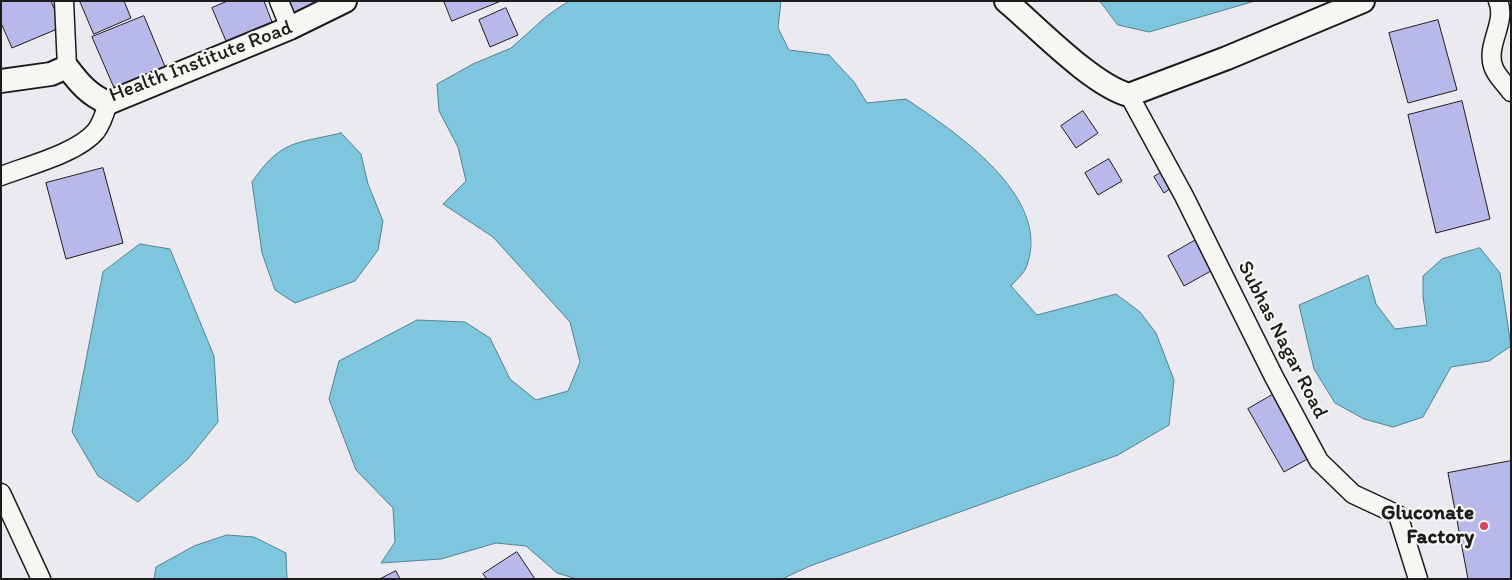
<!DOCTYPE html>
<style>
body{margin:0}
#map{position:relative;width:1512px;height:580px;overflow:hidden;background:#eaeaf0;font-family:Itim,sans-serif}
canvas{display:block}
.frame{position:absolute;inset:0;border:2px solid #1c1c1c;pointer-events:none}
</style>
<div id="map">
<canvas width="1512" height="580"></canvas>
<div class="frame"></div>
</div>
<script>
const g = document.querySelector('canvas').getContext('2d');
g.lineJoin = 'round';
function fillPath(path, color) {
  g.fillStyle = color;
  g.fill(path, 'evenodd');
}
function stroke(path, color, width, dash) {
  g.strokeStyle = color;
  g.lineWidth = width;
  g.lineCap = dash ? 'butt' : 'round';
  g.setLineDash(dash || []);
  g.stroke(path);
}
function label(font, color, halo, rows, align = 'center') {
  g.font = font + ' Itim,sans-serif';
  g.lineWidth = 4.5;
  g.setLineDash([]);
  g.textBaseline = 'middle';
  g.strokeStyle = halo;
  g.fillStyle = color;
  for (const [text, x, y, turn = 0] of rows) {
    g.save();
    g.translate(x, y);
    g.rotate((+turn || 0) * Math.PI / 180);
    g.textAlign = isNaN(turn) ? turn : align;
    if (halo) g.strokeText(text, 0, 0);
    g.fillText(text, 0, 0);
    g.restore();
  }
}
const water = new Path2D(`
 M569,1H781L778,28L789,50L829,55L854,82L867,103L906,99C954,131 1052,196 1027,265C1025,273 1016,280 1011,286L1037,315L1116,294L1140,312L1156,333L1174,380L1169,425L1118,455L810,566L782,579H577L557,573L526,546L496,543L441,559L381,563L395,542L393,508L356,470L329,399L339,361L417,320L465,322L490,338L510,379L536,400L568,391L580,362L570,322L493,237L443,204L466,181L458,147L439,111L437,84L473,64L511,48L548,15Z
 M1100,1H1255L1149,32L1118,25Z
 M341,133L361,154L368,184L383,221L378,250L355,281L295,303L275,290L262,253L252,182C281,140 294,144 341,133Z
 M140,244L170,249L214,356L218,422L188,459L138,502L98,476L72,432L103,272Z
 M1480,248L1500,273L1511,346L1489,361L1451,367L1423,417L1393,427L1364,419L1335,403L1314,369L1299,305L1368,275L1376,304L1395,329L1427,325L1423,297V276L1442,259Z
 M227,535L254,537L286,553L287,579H154L156,567L194,546Z`);
fillPath(water, '#7dc6de');
stroke(water, '#568290', 1);
const building = new Path2D(`
 M1,1H51L62,27L12,48L1,23Z
 M80,1H124L131,18L94,34Z
 M228,1H264L272,22L226,41L212,8Z
 M286,1H334L293,18Z
 M444,1H501L452,21Z
 M506,8L518,35L490,47L479,20Z
 M144,16L166,69L115,90L92,37Z
 M1438,20L1457,90L1408,103L1389,33Z
 M1462,101L1490,219L1436,233L1408,115Z
 M1083,111L1098,133L1076,148L1061,126Z
 M1109,159L1122,181L1098,195L1085,173Z
 M103,168L123,243L66,259L46,183Z
 M1168,168L1177,184L1164,193L1154,177Z
 M1201,237L1218,267L1184,286L1168,256Z
 M1274,394L1311,457L1284,472L1248,409Z
 M1511,461V579H1468L1448,473Z
 M517,552L535,579H487L483,574Z
 M396,571L400,579H380Z`);
fillPath(building, '#b8b9ea');
stroke(building, '#1c1c1c', 1);
const minor = new Path2D(`
 M64,1L67,67
 M279,1L290,28
 M1498,1C1507,22 1486,44 1493,66C1496,76 1505,83 1511,92
 M1129,95L1184,196L1274,377L1319,461L1353,494L1398,515L1418,579
 M1,176C27,166 78,153 96,131C102,123 105,113 108,103
 M1,493L41,579`);
const tertiary = new Path2D(`
 M1006,1C1037,27 1092,85 1129,95L1227,58L1363,1
 M1,81L51,74L67,67C79,83 89,95 108,103L290,28L345,1`);
stroke(minor, '#1c1c1c', 21);
stroke(tertiary, '#1c1c1c', 26);
stroke(minor, '#f6f6f2', 18);
stroke(tertiary, '#f6f6f2', 22);
for (const [x, y, r, color] of [
 [1484,526,5,"#d1495b"]
]) {
  const dot = new Path2D();
  dot.arc(x, y, r, 0, 2 * Math.PI);
  g.fillStyle = color;
  g.fill(dot);
  stroke(dot, '#f6f6f2', 2);
}
label('21px', '#1c1c1c', '#f6f6f2', [
 ["Health Institute Road",201,62,-21],
 ["Subhas Nagar Road",1282,340,63]
]);
label('bold 21px', '#1c1c1c', '#f6f6f2', [
 ["Gluconate",1474,514],
 ["Factory",1474,538]
], 'right');
</script>
